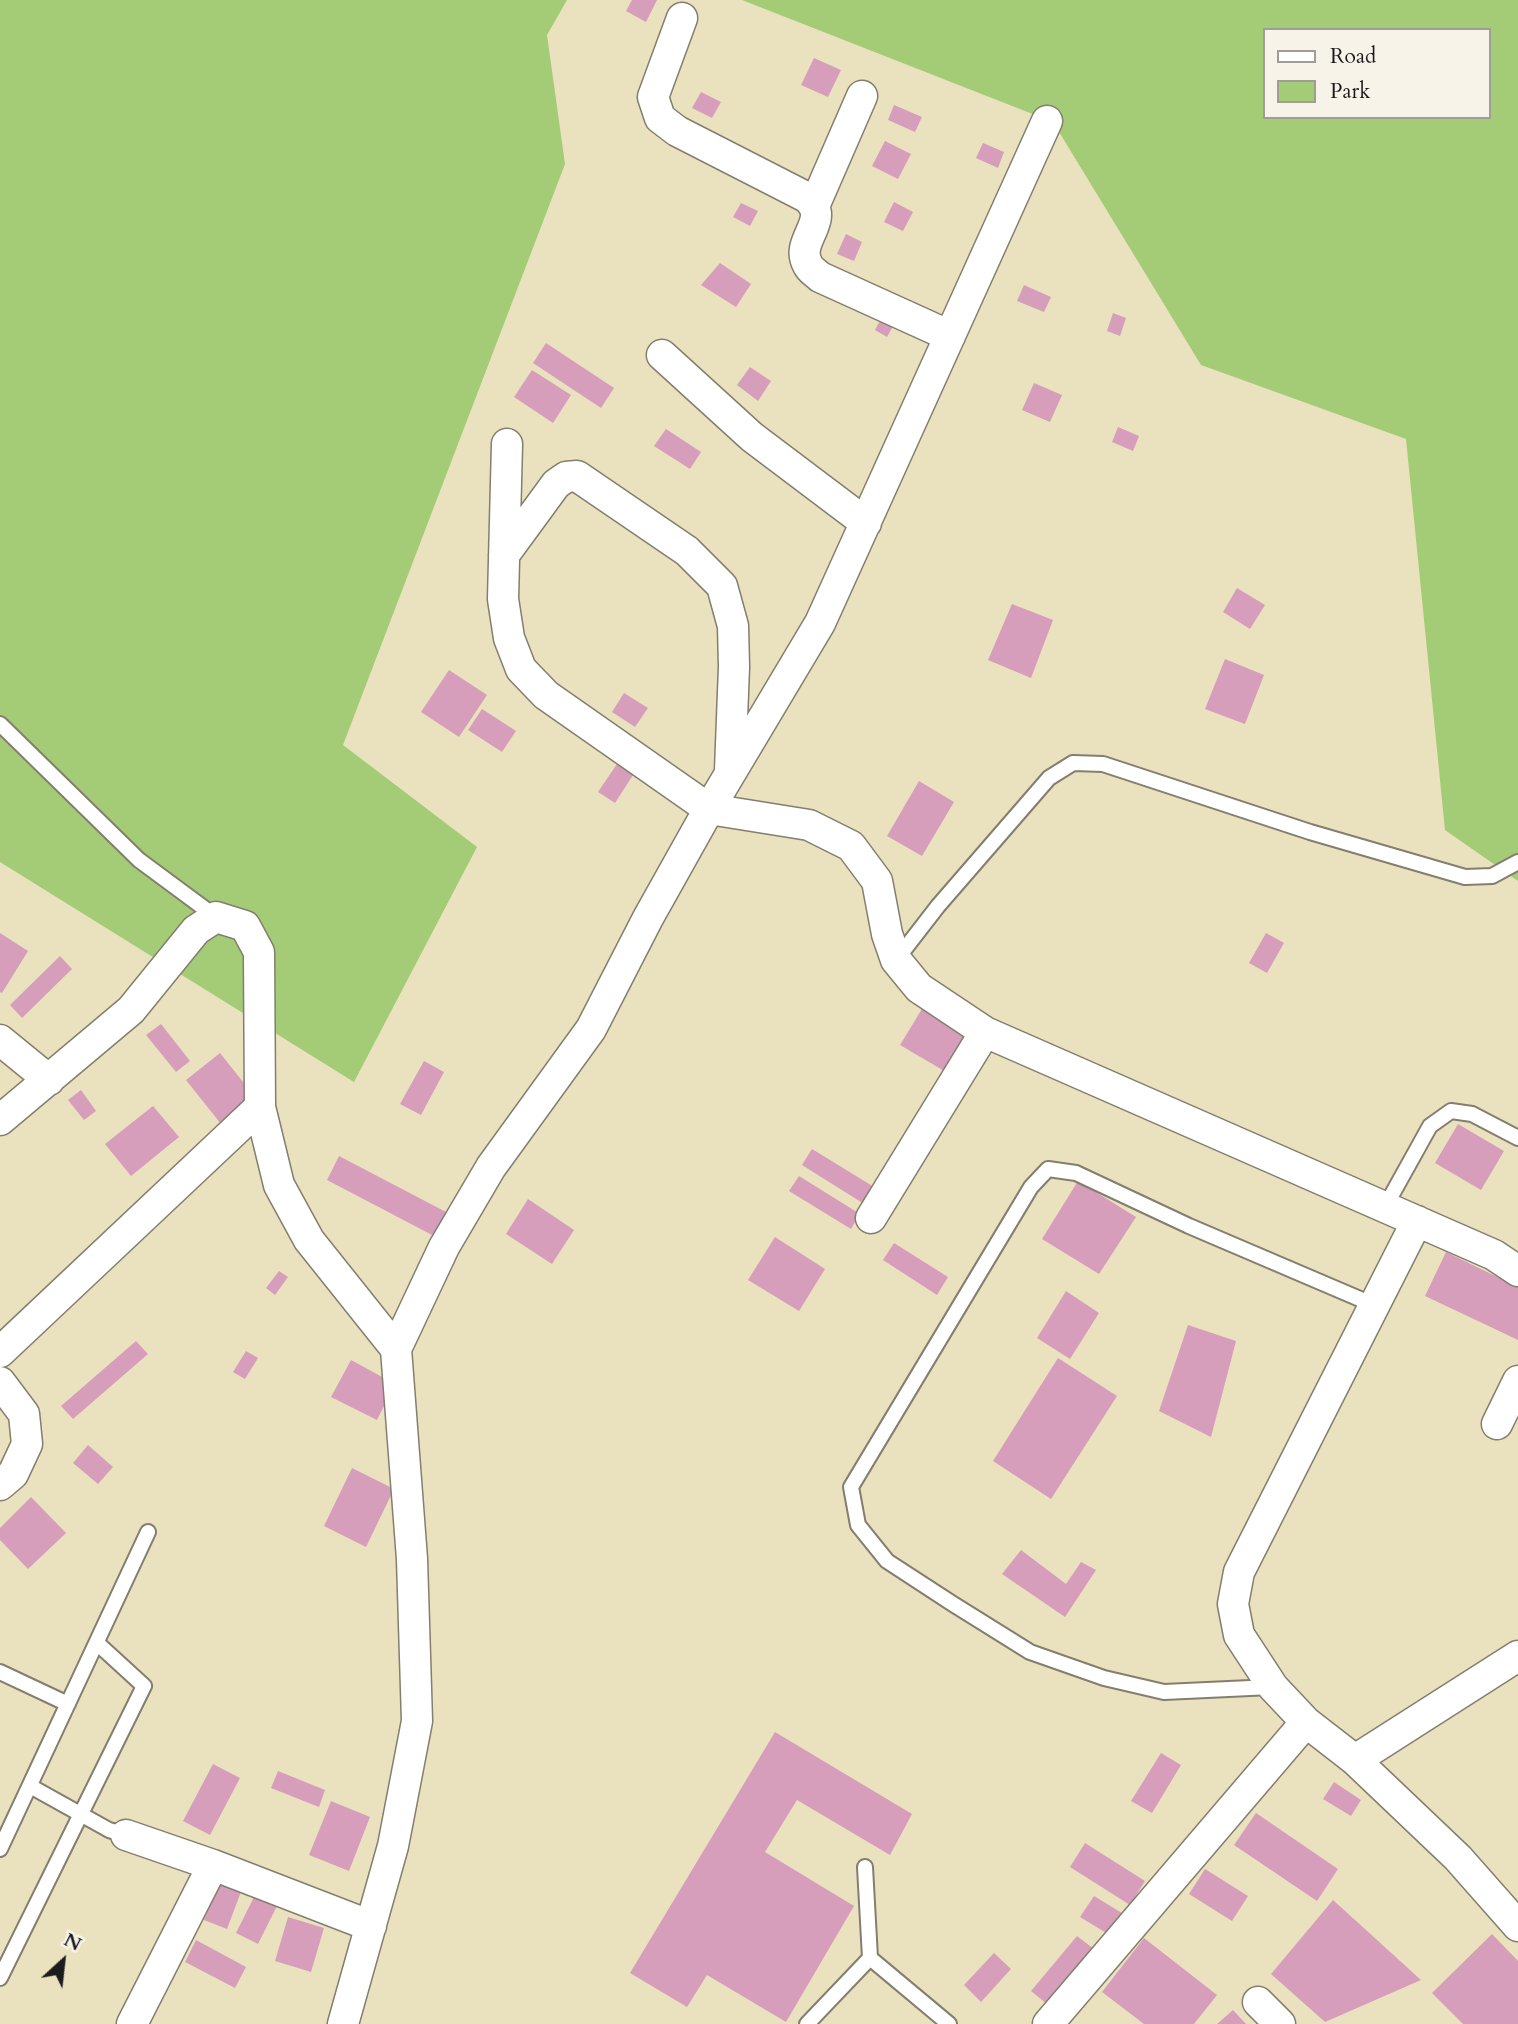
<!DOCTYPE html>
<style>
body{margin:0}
#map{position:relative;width:1518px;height:2024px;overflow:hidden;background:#eae1bf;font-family:Cardo,serif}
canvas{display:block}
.legend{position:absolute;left:1263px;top:28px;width:228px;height:91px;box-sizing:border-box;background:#f7f3e8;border:2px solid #9f9d96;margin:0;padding:9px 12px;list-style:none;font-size:21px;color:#1c1c1c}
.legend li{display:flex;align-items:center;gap:14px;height:35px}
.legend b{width:35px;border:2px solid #9f9d96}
.north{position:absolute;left:28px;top:1926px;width:70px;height:70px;-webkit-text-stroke:5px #f7f3e8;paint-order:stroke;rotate:27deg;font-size:19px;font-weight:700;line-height:28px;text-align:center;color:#1c1c1c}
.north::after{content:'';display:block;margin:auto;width:24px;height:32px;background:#1c1c1c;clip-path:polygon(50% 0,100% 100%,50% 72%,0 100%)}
</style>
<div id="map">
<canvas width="1518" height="2024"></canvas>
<ul class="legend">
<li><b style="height:9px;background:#fff"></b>Road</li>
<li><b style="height:19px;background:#a4cb76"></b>Park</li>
</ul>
<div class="north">N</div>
</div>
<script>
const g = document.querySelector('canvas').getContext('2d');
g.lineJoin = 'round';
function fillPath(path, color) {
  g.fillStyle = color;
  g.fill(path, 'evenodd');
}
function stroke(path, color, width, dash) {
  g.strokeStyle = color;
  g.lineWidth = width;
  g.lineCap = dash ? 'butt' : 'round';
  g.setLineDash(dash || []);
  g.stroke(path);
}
fillPath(new Path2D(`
 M0,0H567L547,35L565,164L343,745L477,847L354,1082L0,862Z
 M742,0H1518V881L1445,830L1406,439L1201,365L1053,122ZM1264,30H1488V117H1264Z`), '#a4cb76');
fillPath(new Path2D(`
 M632,0H657L646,22L626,11Z
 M814,58L841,70L828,97L801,85Z
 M701,92L721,102L712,118L692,108Z
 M894,105L922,117L915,132L888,120Z
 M885,141L911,154L898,179L872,166Z
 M983,143L1004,152L998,168L976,158Z
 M894,202L913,212L903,231L884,222Z
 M741,203L758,211L750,226L733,217Z
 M846,234L862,242L854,261L837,254Z
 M720,263L751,284L736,307L701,285Z
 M1024,285L1051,297L1044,312L1017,301Z
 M884,313L897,319L887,337L875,330Z
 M1113,313L1126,318L1120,336L1107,331Z
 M546,343L614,388L601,408L533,363Z
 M750,367L771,381L758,401L737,385Z
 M532,370L571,395L553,423L514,397Z
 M1034,383L1062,395L1050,422L1022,410Z
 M1118,427L1139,436L1133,451L1112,442Z
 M666,429L701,452L690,469L654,446Z
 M1237,588L1265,605L1250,629L1223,612Z
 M1012,604L1053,620L1031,678L988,660Z
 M1225,659L1264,675L1245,724L1205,709Z
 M449,670L487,695L459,737L421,712Z
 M624,693L648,708L635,727L612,712Z
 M482,709L516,731L502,752L468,730Z
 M619,761L635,772L615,803L598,792Z
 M919,781L954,802L922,856L887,836Z
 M0,933L28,951L2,993L0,992Z
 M1266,933L1284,943L1267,973L1249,963Z
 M60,956L72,969L22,1018L10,1005Z
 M928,999L978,1029L951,1075L900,1045Z
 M161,1024L190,1061L176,1072L146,1035Z
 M220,1053L255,1097L221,1124L186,1080Z
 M424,1061L444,1072L421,1115L400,1104Z
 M81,1090L96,1111L84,1120L68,1100Z
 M153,1106L179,1137L131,1176L105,1144Z
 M1458,1124L1504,1151L1481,1190L1435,1163Z
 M812,1149L879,1190L869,1207L802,1165Z
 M339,1156L446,1212L434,1236L327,1180Z
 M799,1176L860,1214L851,1229L789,1191Z
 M1078,1181L1136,1217L1099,1274L1042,1239Z
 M528,1199L574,1230L552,1264L506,1234Z
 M775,1237L825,1269L799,1311L748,1280Z
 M894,1243L948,1277L937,1295L883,1260Z
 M1446,1252L1518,1287V1340L1425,1296Z
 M279,1271L288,1277L275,1295L266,1288Z
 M1066,1291L1099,1313L1070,1359L1037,1338Z
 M1188,1325L1236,1341L1211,1437L1159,1411Z
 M136,1341L148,1354L73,1419L61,1406Z
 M246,1351L258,1358L245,1379L233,1372Z
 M1058,1358L1117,1396L1051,1499L993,1461Z
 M351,1360L395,1384L377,1420L331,1397Z
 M88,1445L113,1467L98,1484L73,1463Z
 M352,1468L394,1489L366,1547L324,1526Z
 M31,1497L66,1533L28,1569L0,1540V1528Z
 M1021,1550L1066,1584L1081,1562L1096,1570L1065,1617L1002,1574Z
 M775,1732L912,1814L890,1855L797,1800L765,1852L854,1906L786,2022L707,1975L687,2007L630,1973Z
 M1161,1753L1181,1765L1152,1813L1131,1801Z
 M213,1764L240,1778L210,1835L183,1821Z
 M278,1771L325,1790L319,1807L271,1788Z
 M1334,1782L1361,1800L1351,1816L1323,1799Z
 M331,1801L370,1817L349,1871L309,1855Z
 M1256,1813L1338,1869L1317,1901L1234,1845Z
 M1085,1843L1145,1881L1130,1905L1070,1867Z
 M1205,1869L1248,1896L1232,1921L1189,1894Z
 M220,1880L242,1889L227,1929L204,1920Z
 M258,1889L280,1900L258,1944L236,1933Z
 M1094,1896L1122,1913L1108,1934L1080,1917Z
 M1333,1900L1421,1980L1325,2022L1271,1974Z
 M288,1917L324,1928L311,1972L275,1961Z
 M1492,1934L1518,1961V2024H1463L1432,1993Z
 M1077,1936L1094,1949L1048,2005L1031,1991Z
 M1144,1938L1217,1995L1194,2024H1144L1102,1992Z
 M196,1940L246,1967L235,1988L185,1962Z
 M994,1953L1011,1969L981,2002L964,1985Z
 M1233,2010L1246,2024H1217Z`), '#d69ebb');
const service = new Path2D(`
 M0,724L139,860L216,917
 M897,959L938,906L1049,778L1073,763L1103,764L1310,832L1465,877L1492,876L1518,862
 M1385,1207L1430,1126L1451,1111L1472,1114L1518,1138
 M0,1672L68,1704
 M1272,1687L1164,1692L1104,1678L1030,1652L953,1604L887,1561L858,1525L851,1487L1031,1187L1048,1169L1076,1173L1189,1226L1374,1305
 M30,1786L109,1830L126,1835
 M0,1849L148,1532
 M865,1867L870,1958L949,2024
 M0,1978L144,1686L97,1643
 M807,2024L870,1958`);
const minor = new Path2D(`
 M682,18L653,97L660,118L677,131L806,197C834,220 793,240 808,265C810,270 816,273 820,277L950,336
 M815,204L862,96
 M662,355L752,437L866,523
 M507,444L503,599L509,638L521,669L546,695L709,809L809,825L851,846L877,881L887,934L896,960L919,988L985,1032L1494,1255L1518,1271
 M504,555L556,484L566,477L577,476L687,551L722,586L733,626L734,667L730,770
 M0,1040L49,1080
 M0,1120L131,1010L196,930L216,917L245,926L259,952L260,1107L279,1185L309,1240L396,1349
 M871,1218L985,1032
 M1417,1221L1239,1572L1233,1604L1239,1635L1273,1687L1306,1722L1355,1760L1458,1858L1518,1926
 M0,1352L260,1107
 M0,1382L24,1414L27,1444L13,1474L0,1485
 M1497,1424L1518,1381
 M1355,1760L1518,1656
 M126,1835L213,1865L371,1926
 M1258,2002L1280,2024
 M132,2024L213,1865
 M343,2024L393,1846L417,1721L412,1559L396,1349L444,1247L491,1167L591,1029L648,918L709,809L820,623L1047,121
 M1048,2024L1306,1722`);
stroke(service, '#837e6e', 18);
stroke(minor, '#837e6e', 33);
stroke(service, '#fff', 14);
stroke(minor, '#fff', 30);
</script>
